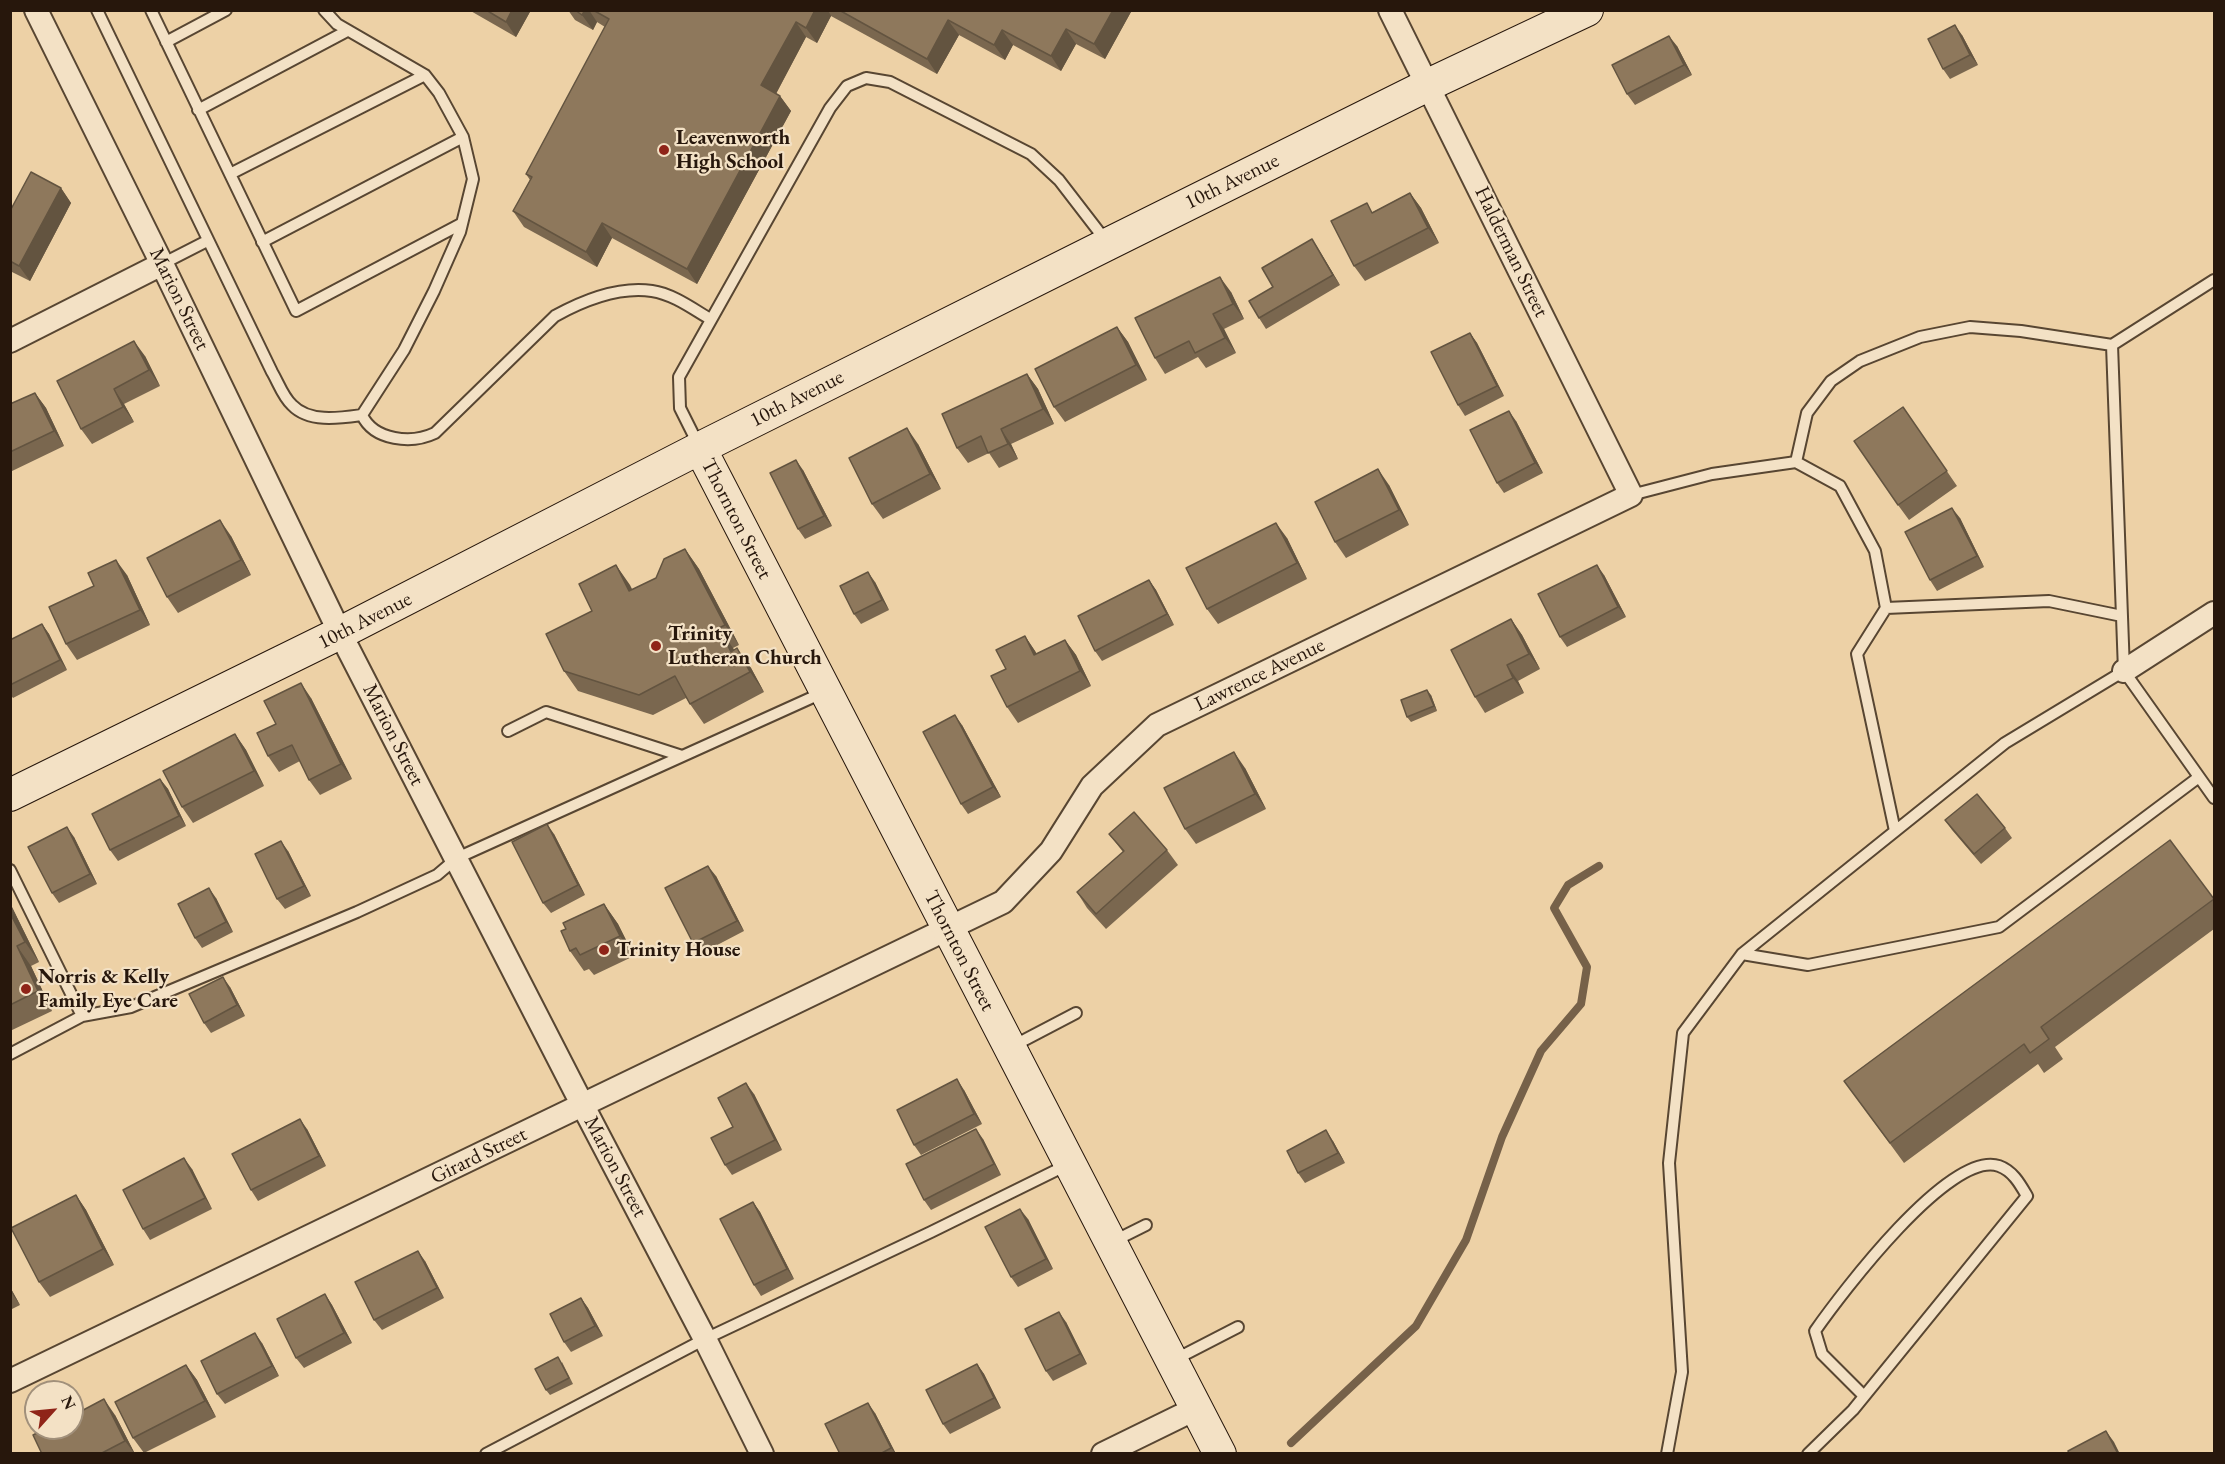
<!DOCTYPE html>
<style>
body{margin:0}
#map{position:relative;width:2225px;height:1464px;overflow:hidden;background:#edd1a6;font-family:"EB Garamond",serif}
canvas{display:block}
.frame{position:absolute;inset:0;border:12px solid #27170c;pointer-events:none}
.north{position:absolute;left:24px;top:1380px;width:60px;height:60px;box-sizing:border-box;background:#f3e1c5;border:2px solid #a1907b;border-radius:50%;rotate:63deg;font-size:16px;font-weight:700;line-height:24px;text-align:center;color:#27170c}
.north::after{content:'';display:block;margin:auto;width:21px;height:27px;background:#8f2418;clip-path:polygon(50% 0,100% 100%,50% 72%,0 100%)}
</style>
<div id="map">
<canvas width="2225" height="1464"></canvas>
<div class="frame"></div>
<div class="north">N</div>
</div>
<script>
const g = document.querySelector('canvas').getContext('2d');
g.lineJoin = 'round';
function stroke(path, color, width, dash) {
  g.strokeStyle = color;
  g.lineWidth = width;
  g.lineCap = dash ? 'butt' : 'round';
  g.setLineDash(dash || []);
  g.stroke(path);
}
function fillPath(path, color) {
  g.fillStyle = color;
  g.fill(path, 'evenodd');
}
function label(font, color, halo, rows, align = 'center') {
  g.font = font + ' "EB Garamond",serif';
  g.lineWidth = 4.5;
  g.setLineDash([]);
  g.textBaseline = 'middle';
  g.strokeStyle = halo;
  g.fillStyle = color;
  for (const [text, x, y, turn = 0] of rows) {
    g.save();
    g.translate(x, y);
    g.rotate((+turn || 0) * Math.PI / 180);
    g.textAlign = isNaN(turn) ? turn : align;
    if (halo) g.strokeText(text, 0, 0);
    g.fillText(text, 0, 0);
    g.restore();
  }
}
stroke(new Path2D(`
 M1291,1443L1416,1326L1466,1240L1502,1137L1541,1051L1581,1004L1587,967L1554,908L1568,885L1599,866`), '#766149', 8);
const lane = new Path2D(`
 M97,10L272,372C278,382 283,397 292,405C309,423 340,418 362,415L404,350L434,291L460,232L473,179L463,137L439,93L425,75L337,24L324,10
 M151,10L296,311L461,224
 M166,42L226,10
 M198,110L347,31
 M230,174L425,75
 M262,242L463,137
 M162,264L207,241
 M2112,345L2124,671L2214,798
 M362,415C374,441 412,444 435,433L555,316C584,300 618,286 652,291C673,294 693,309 710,319
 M699,446L680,408L679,377L830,108L847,86L866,78L890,82L1031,154L1059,180L1106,241
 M1796,462L1807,413L1831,381L1860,361L1920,337L1970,327L2021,331L2112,345L2214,280
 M1631,495L1712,474L1796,462L1840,486L1875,551L1886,608L1857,654L1895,831
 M1886,608L2049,601L2122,616
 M508,731L546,712L682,756
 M10,870L82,1016L10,1054
 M1742,954L1808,965L1999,927L2199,777
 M82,1016L131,1007L357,912L437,875L457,858L822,693
 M1013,1046L1076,1013
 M1114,1241L1146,1225
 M1174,1360L1238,1327
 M486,1454L705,1339L931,1232L1069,1164
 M1667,1454L1682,1372L1669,1163L1683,1033L1742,954L2005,743L2124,671
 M1808,1454L1853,1410L2027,1196C2020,1184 2013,1171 1999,1166C1950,1149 1841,1294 1815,1331L1822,1354L1864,1396`);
const street = new Path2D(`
 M36,10L162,264L340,633L583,1106L705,1339L762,1454
 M10,341L162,264
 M2124,671L2214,613
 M10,1381L1003,902L1051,851L1092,786L1157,725L1631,495L1390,10
 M1103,1454L1197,1408`);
const secondary = new Path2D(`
 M700,448L1220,1454
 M10,795L340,633L700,448L1108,244L1428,85L1587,10`);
stroke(lane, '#584632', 14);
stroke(street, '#584632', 26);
stroke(secondary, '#27170c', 34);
stroke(lane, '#f3e1c5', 10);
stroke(street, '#f3e1c5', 22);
stroke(secondary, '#f3e1c5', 32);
fillPath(new Path2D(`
 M469,10H531L516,37Z
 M568,10H1132L1105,59L1076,44L1061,71L1013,45L1005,60L959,35L937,74L831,16L817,43L806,37L776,94L780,96L791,111L697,284L612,238L597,267L524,227L513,211L530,180L526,174L605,27L597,22L593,30L575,20Z
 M1962,35L1978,65L1950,79L1943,69Z
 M1677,46L1692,75L1635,105L1627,94Z
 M61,188L71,203L30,281L10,271V211Z
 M1410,193L1421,208L1439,243L1365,281L1354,266L1373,212Z
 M1312,239L1340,285L1266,329L1259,318L1273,287Z
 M1231,292L1244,319L1224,329L1236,353L1206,368L1198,357L1165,374L1155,358Z
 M1117,327L1128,342L1147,380L1065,422L1054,407Z
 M1470,333L1477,343L1504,396L1465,416L1458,405Z
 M145,356L160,386L124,404L134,422L92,444L81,429L57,381Z
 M1027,374L1038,389L1054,424L1011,444L1018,459L999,468L989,453L968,463L957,448Z
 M35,393L46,408L64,446L10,472V404Z
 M1903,407L1957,486L1909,520L1898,505Z
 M1516,421L1543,473L1504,493L1497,483Z
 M918,444L941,489L883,519L872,504Z
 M803,470L832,526L805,539L798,529Z
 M1389,485L1409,525L1346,558L1335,542Z
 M1960,518L1984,567L1937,591L1930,580Z
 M231,536L251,575L178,613L167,597Z
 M1287,538L1307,579L1218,624L1207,609Z
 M685,549L699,569L739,645L733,648L734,650L751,668L764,692L704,724L690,704L686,698L653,715L578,691L564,671L592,611L616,565L632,590L656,578Z
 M127,575L150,625L77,660L66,644L94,586Z
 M1604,575L1626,617L1567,647L1560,637Z
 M1149,580L1156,590L1174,625L1102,661L1095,651Z
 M875,582L889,610L861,624L854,614Z
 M1511,619L1522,635L1540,669L1518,681L1524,693L1485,713L1475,697Z
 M42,624L49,634L67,670L13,698L10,694V640Z
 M1025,636L1037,654L1065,640L1076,655L1091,686L1018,723L1007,707L1006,669Z
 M1431,695L1437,711L1411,722L1407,717Z
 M311,698L352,779L320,795L309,780L300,761L279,772L268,756L276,724Z
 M962,725L1001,797L968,814L961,804Z
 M235,734L246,750L264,786L193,823L182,807Z
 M1245,768L1266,809L1196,844L1185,829Z
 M160,779L168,789L186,826L118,861L110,850Z
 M1945,820L2005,828L2012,838L1981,864L1952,830Z
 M554,834L585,895L551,913L543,903Z
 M1109,834L1167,850L1178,865L1106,929L1087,908L1077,892L1123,852Z
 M74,837L97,884L59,903L52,893Z
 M2170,840L2214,900V929L2055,1047L2063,1059L2044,1073L2038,1064L1904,1163L1844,1081Z
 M288,851L311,896L285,909L277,899Z
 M716,876L744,931L700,954L693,943Z
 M216,898L233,932L202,948L195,938Z
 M10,903L39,962L31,966L52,1011L10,1031Z
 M604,904L618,924L634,956L594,975L589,969L584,971L570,951L566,929Z
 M230,987L245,1016L211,1033L204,1023Z
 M964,1090L982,1124L921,1155L914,1145Z
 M754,1094L782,1150L732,1175L725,1165L733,1127Z
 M307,1129L326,1166L258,1201L251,1190Z
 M983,1139L1001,1175L931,1210L924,1200Z
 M1333,1141L1345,1163L1305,1183L1298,1173Z
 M192,1169L212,1209L150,1240L143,1229Z
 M76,1195L86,1210L114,1265L50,1297L39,1282Z
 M753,1202L760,1212L794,1279L761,1296L754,1285Z
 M1028,1219L1053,1269L1018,1287L1011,1277Z
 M425,1261L444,1298L382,1330L374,1320Z
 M10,1287L20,1305L10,1310Z
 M325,1294L332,1305L352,1343L304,1368L296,1358Z
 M581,1298L588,1308L603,1336L571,1352L564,1342Z
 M1066,1322L1087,1364L1053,1381L1046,1371Z
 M262,1343L279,1376L225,1404L217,1394Z
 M562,1362L573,1384L550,1395L546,1390Z
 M977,1364L984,1374L1001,1408L950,1434L943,1424Z
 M186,1365L197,1380L216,1417L144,1453L133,1438Z
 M875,1413L896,1454H840Z
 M115,1415L135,1454H42Z`), '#7a674f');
fillPath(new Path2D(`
 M512,10H531L516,37L506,22Z
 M585,10H589L597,22L593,30L582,15Z
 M815,10H828L831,16L817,43L806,28Z
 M1113,10H1132L1105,59L1094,44Z
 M948,20L959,35L937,74L927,59Z
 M796,22L806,37L772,101L761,85Z
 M1955,25L1962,35L1978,65L1970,55Z
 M1066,29L1076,44L1061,71L1051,56Z
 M1002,30L1013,45L1005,60L994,45Z
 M1669,36L1677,46L1692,75L1684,65Z
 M780,96L791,111L697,284L687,269Z
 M61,188L71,203L30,281L19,266Z
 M1410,193L1421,208L1439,243L1428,228Z
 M602,223L612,238L597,267L586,252Z
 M1312,239L1319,250L1340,285L1333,275Z
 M1220,277L1231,292L1244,319L1233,304Z
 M1213,314L1224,329L1236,353L1225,338Z
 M1117,327L1128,342L1147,380L1136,365Z
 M1470,333L1477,343L1504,396L1497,386Z
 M134,341L145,356L160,386L149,370Z
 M1027,374L1038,389L1054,424L1043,409Z
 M114,389L124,404L134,422L123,407Z
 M35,393L46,408L64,446L54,431Z
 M1509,411L1516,421L1543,473L1535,463Z
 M907,428L918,444L941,489L930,474Z
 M1001,429L1011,444L1018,459L1008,444Z
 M796,460L803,470L832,526L824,516Z
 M1378,469L1389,485L1409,525L1399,510Z
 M1952,508L1960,518L1984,567L1977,556Z
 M220,520L231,536L251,575L241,560Z
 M1276,523L1287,538L1307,579L1297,563Z
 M685,549L699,569L739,645L725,625Z
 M116,560L127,575L150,625L140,610Z
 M616,565L630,585L643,611L629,591Z
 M1597,565L1604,575L1626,617L1618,607Z
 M868,572L875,582L889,610L882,600Z
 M1149,580L1156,590L1174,625L1167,614Z
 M1511,619L1522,635L1540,669L1529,654Z
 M42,624L49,634L67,670L60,660Z
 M719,628L733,648L745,672L731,652Z
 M1025,636L1035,651L1045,670L1034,655Z
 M1065,640L1076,655L1091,686L1080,671Z
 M737,648L751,668L764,692L750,672Z
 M1507,665L1518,681L1524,693L1513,678Z
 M301,683L311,698L352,779L341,764Z
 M1427,690L1431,695L1437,711L1434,706Z
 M955,715L962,725L1001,797L993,787Z
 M235,734L246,750L264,786L254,771Z
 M1234,752L1245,768L1266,809L1255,794Z
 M160,779L168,789L186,826L179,816Z
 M547,824L554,834L585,895L578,885Z
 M67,827L74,837L97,884L90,874Z
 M281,841L288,851L311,896L304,886Z
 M708,866L716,876L744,931L737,921Z
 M209,888L216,898L233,932L226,922Z
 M10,903L39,962L25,942L10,913Z
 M604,904L618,924L634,956L620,936Z
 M17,946L31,966L52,1011L38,991Z
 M223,977L230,987L245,1016L237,1005Z
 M957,1079L964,1090L982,1124L974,1114Z
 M746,1083L754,1094L782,1150L775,1140Z
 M300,1119L307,1129L326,1166L319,1156Z
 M976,1129L983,1139L1001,1175L994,1164Z
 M1326,1130L1333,1141L1345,1163L1338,1153Z
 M184,1158L192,1169L212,1209L205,1198Z
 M76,1195L86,1210L114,1265L103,1249Z
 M753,1202L760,1212L794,1279L787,1269Z
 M1020,1209L1028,1219L1053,1269L1046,1259Z
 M418,1251L425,1261L444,1298L437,1288Z
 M10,1287L20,1305L13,1295L10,1290Z
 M325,1294L332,1305L352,1343L344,1333Z
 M581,1298L588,1308L603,1336L595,1326Z
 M1059,1312L1066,1322L1087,1364L1080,1354Z
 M255,1333L262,1343L279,1376L272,1366Z
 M977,1364L984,1374L1001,1408L994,1398Z
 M186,1365L197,1380L216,1417L205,1401Z
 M104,1399L115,1415L135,1454L125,1441Z
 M868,1403L875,1413L896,1454L891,1448Z
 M2106,1431L2114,1442L2120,1454H2118Z`), '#635440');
const building = new Path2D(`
 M486,10H512L506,22Z
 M575,10H585L582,15Z
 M593,10H815L806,28L796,22L761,85L780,96L687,269L602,223L586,252L513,211L532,177L526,174L609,19Z
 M839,10H1113L1094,44L1066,29L1051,56L1002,30L994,45L948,20L927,59Z
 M1955,25L1970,55L1943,69L1928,39Z
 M1669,36L1684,65L1627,94L1612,65Z
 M31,172L61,188L19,266L10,261V211Z
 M1410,193L1428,228L1354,266L1331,221L1367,203L1372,213Z
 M1312,239L1333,275L1259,318L1249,301L1273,287L1262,268Z
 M1220,277L1233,304L1213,314L1225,338L1195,353L1189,341L1155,358L1135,318Z
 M1117,327L1136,365L1054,407L1035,369Z
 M1470,333L1497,386L1458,405L1431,352Z
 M134,341L149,370L114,389L123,407L81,429L57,381Z
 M1027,374L1043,409L1001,429L1008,444L988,453L981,436L957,448L942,414Z
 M35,393L54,431L10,452V404Z
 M1903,407L1947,471L1898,505L1854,441Z
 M1509,411L1535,463L1497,483L1470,430Z
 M907,428L930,474L872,504L849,458Z
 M796,460L824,516L798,529L770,473Z
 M1378,469L1399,510L1335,542L1315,502Z
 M1952,508L1977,556L1930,580L1905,532Z
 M220,520L241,560L167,597L147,558Z
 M1276,523L1297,563L1207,609L1186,568Z
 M685,549L725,625L719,628L731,652L737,648L750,672L690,704L675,676L639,695L564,671L546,634L592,611L579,584L616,565L629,591L656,578L664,559Z
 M116,560L140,610L66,644L49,607L94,586L88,573Z
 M1597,565L1618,607L1560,637L1538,594Z
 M868,572L882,600L854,614L840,586Z
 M1149,580L1167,614L1095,651L1078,616Z
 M1511,619L1529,654L1507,665L1513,678L1475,697L1451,650Z
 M42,624L60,660L10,685V640Z
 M1025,636L1034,655L1065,640L1080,671L1007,707L991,676L1006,669L996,650Z
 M301,683L341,764L309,780L292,745L268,756L257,733L276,724L264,701Z
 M1427,690L1434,706L1407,717L1401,700Z
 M955,715L993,787L961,804L923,732Z
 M235,734L254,771L182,807L163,771Z
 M1234,752L1255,794L1185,829L1164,788Z
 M160,779L179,816L110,850L92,814Z
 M1977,794L2005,828L1974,854L1945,820Z
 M1134,812L1167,850L1096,914L1077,892L1124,851L1109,834Z
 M547,824L578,885L543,903L512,842Z
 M67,827L90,874L52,893L28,847Z
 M2170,840L2214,899L2041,1027L2049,1039L2030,1053L2024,1044L1890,1143L1844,1081Z
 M281,841L304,886L277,899L255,854Z
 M708,866L737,921L693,943L665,888Z
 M209,888L226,922L195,938L178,904Z
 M604,904L620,936L580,955L576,948L570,951L561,931L566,929L563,923Z
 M10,913L25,942L17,946L38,991L10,1005Z
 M223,977L237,1005L204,1023L189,994Z
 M957,1079L974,1114L914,1145L897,1110Z
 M746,1083L775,1140L725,1165L711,1138L733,1127L718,1098Z
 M300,1119L319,1156L251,1190L232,1154Z
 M976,1129L994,1164L924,1200L906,1164Z
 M1326,1130L1338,1153L1298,1173L1287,1151Z
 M184,1158L205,1198L143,1229L123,1190Z
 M76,1195L103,1249L39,1282L11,1228Z
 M753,1202L787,1269L754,1285L720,1219Z
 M1020,1209L1046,1259L1011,1277L985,1227Z
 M418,1251L437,1288L374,1320L355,1282Z
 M325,1294L344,1333L296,1358L277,1319Z
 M581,1298L595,1326L564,1342L550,1314Z
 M1059,1312L1080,1354L1046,1371L1025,1329Z
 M255,1333L272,1366L217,1394L201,1361Z
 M558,1357L569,1378L546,1390L535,1369Z
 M977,1364L994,1398L943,1424L926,1390Z
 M186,1365L205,1401L133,1438L115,1402Z
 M104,1399L125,1441L100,1454H42L33,1435L47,1428H72V1416Z
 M868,1403L891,1448L880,1454H840L825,1424Z
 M2106,1431L2118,1454H2069L2068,1451Z`);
fillPath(building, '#8e785c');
stroke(building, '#635440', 1.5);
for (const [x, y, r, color] of [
 [664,150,6,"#8f2418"],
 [656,646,6,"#8f2418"],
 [604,950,6,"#8f2418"],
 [26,989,6,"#8f2418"]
]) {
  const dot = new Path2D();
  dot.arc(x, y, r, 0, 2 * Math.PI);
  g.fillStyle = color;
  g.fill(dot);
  stroke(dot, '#f3e1c5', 2);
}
label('bold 21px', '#27170c', '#f3e1c5', [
 ["Leavenworth",676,138],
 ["High School",676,162],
 ["Trinity",668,634],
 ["Lutheran Church",668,658],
 ["Trinity House",616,950],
 ["Norris & Kelly",38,977],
 ["Family Eye Care",38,1001]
], 'left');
label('21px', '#27170c', '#f3e1c5', [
 ["10th Avenue",1232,182,-26],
 ["Halderman Street",1511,252,64],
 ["Marion Street",179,299,64],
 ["10th Avenue",797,399,-27],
 ["Thornton Street",736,519,63],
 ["10th Avenue",365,621,-27],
 ["Lawrence Avenue",1260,675,-26],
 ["Marion Street",393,735,63],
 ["Thornton Street",959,951,63],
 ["Girard Street",479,1156,-26],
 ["Marion Street",615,1167,62]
]);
</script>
